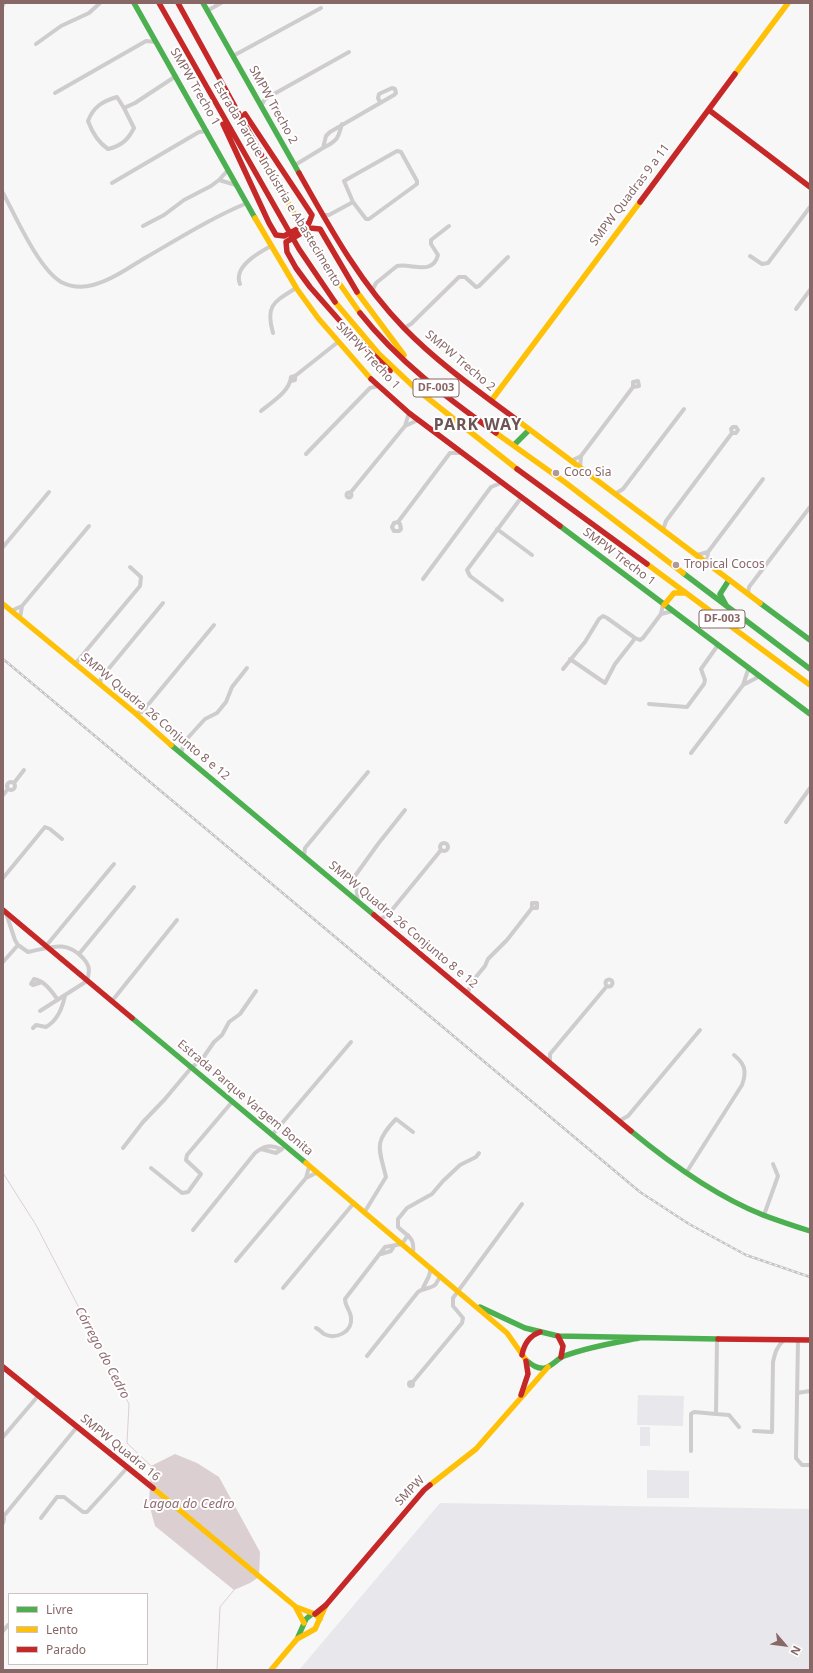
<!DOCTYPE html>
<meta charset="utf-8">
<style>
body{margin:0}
#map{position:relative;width:813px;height:1673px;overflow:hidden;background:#f7f7f8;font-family:"Noto Sans",sans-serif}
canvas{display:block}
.frame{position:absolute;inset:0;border:4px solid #886767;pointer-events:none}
.legend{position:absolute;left:8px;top:1593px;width:140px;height:72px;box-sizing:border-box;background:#fff;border:1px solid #cfc2c2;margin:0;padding:5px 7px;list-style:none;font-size:12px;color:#886767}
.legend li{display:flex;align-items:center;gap:8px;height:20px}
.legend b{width:20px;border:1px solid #cfc2c2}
.north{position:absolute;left:765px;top:1625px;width:40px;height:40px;-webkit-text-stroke:3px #fff;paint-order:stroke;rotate:118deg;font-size:11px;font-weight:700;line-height:16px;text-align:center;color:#886767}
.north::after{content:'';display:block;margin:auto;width:14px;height:18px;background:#886767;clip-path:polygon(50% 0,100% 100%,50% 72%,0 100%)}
</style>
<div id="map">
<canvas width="813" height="1673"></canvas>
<div class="frame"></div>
<ul class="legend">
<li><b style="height:5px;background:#4caf50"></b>Livre</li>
<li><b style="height:5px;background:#ffc107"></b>Lento</li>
<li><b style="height:5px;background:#c62828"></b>Parado</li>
</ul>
<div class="north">N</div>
</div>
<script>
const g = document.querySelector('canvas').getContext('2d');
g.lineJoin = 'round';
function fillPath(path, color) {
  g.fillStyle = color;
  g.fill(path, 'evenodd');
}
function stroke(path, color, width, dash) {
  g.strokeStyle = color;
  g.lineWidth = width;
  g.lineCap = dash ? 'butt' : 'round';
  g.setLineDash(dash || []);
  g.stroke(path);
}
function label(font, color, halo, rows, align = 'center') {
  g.font = font + ' "Noto Sans",sans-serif';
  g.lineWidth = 4;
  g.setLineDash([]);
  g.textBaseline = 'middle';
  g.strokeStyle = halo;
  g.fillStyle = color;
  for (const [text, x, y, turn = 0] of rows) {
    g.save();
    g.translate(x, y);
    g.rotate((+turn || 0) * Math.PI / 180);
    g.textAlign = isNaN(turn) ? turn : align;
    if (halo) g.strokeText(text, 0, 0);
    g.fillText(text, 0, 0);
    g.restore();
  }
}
fillPath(new Path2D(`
 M638,1395L684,1396L683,1426L637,1425Z
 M640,1427H650V1446H640Z
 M647,1470L689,1471V1498H647Z
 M440,1503L810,1509V1670H299Z`), '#e8e7ec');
fillPath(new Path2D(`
 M175,1454L197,1463L219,1477L260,1552L259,1577L250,1583L234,1590L155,1526L149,1504L151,1466Z`), '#dbcfd2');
stroke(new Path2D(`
 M3,1173L36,1225L129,1404L127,1443L151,1466
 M217,1670L220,1607L234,1590`), '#dbcfd2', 1);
stroke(new Path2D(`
 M3,5L4,3
 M207,11L221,3
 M36,44L61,26L89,13L100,3
 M233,56L321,8
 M55,93L146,41L156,42
 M261,106L265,99L349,52
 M124,108L134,128C128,140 121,146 108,149C99,143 92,132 88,121C93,107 103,101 117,97L124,108L135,103L176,76
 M323,148C337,141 338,139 342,124
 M397,151L401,152L417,181V184L369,219H366L353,202L344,181Z
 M295,165L323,148L326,136L330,132L394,95L396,93L395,89L392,88L379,94L378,98L380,102
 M219,180L236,185
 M112,183L199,132L207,131
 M3,193C16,217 38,268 61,282C71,287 82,288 93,285C112,280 128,268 145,258C178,239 211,218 247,203
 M322,215H329L353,202
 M143,226L164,215L184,200L211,186L219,180L228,170
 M750,256L762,264L768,263L810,207
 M240,284C233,267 258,253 271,246
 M372,291L376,283L397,266C411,263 433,276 438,255L431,244V240L449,226
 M796,309L810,290
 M404,328L411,324L459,277H465L476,287L479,286L508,257
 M273,333C265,305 274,302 296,288
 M295,376L338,342
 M261,411C272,402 290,391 291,377L295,376V380L291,381
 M405,426L418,420
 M306,454L370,388L378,386
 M571,461L581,456L633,387L639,386L638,381L633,382V387
 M580,468L581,456
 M351,492L405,426L409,413
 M346.5 495a2.5 2.5 0 1 1 5 0a2.5 2.5 0 1 1-5 0Z
 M615,494L623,489L684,409
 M398,522L400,524L401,529L399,531H394L392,527L394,523L398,522L450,453H461
 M497,529L532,555
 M663,530L666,521L732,433L731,429L733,427H736L738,430L736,433H732
 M3,547L49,492
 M697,555L708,552
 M707,563L708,552L763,479
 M423,579L491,487L501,483
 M748,594L749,587L810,507
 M502,600L470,576L467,570L521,498
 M11,611L22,606L89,526
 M661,614L673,611
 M20,618L22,606
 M570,659L605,683L615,664L633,641L635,638L640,640L643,638L661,614L663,604
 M75,664L140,586L141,577L130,567
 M563,669L585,642L599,619L603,616L607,618L635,638
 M100,685L101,678L163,603
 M743,685L760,676
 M649,704L687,707L704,684L705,680L701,669L718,645
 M135,713L142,712L214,625
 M691,753L743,685L749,667
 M181,754L184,742L205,719L217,713L226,702L232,687L247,668
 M7 786a4 4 0 1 1 8 0a4 4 0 1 1-8 0Z
 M14,783L24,770
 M3,795L8,789
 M786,822L810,788
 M440 847a4 4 0 1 1 8 0a4 4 0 1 1-8 0Z
 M304,856L305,848L368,772
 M3,878L45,827L50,829L62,839
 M358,902L355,876L378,844L405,810
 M6,913L15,940L18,945
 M379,919L387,916L441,850
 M46,946L114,864
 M79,954L134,887
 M3,962L18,945L28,952C50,948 65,939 83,958C90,966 90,970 87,981L40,1011
 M605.5 983a3.5 3.5 0 1 1 7 0a3.5 3.5 0 1 1-7 0Z
 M42,982L33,985L31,984L34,979C45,981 52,992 58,1000
 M468,993L471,983L485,966L488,959L507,940L532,908V903H537V908H532
 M112,1001L177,920
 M33,1028L36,1025L46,1027C58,1020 62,1008 65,996
 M550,1062V1054L607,986
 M619,1121L628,1116L700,1030
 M272,1135L351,1042
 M123,1148L143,1122L165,1099L191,1068L203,1058L214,1042L222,1035L229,1022L240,1014L256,991
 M261,1149L276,1153L282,1149
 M151,1168L182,1193L188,1192L201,1174L186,1160L187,1155L232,1102
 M686,1173L742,1085C747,1071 745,1064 734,1055
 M306,1178L309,1167
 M364,1213L386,1177C379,1148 373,1143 396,1119L413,1132
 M764,1215L778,1176L773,1164
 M193,1230L255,1153C264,1146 270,1144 281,1149
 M413,1253C415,1237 408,1237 398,1227V1219L407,1208L432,1194L443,1181L460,1165L476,1157L479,1153
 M381,1254L391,1251L394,1246
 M236,1261L306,1178L316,1173
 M283,1288L353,1204
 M423,1288L429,1276L431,1268
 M316,1328C319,1329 321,1332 324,1334C336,1340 353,1332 351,1317C350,1310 345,1306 345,1299L385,1247L402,1244L408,1235
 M717,1339L716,1414L729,1415L739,1427
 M798,1340L796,1458L802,1465H810
 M367,1356L418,1292C423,1288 430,1289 435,1285C437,1283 438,1279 441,1276
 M409 1384a2 2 0 1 1 4 0a2 2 0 1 1-4 0Z
 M412,1383L462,1323L463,1318L453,1306V1298L522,1204
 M797,1393L810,1391
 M754,1431L772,1432L773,1362C775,1353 777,1346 784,1340
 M3,1437L38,1396
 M691,1451V1414L694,1412L716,1414
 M41,1518L57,1497H64L83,1512H87L127,1468
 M3,1523L4,1519L3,1517L77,1427
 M3,1631L8,1625`), '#cecccc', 4);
stroke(new Path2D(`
 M134,3L255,218
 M203,3L299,173
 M514,445L529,430
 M560,526L810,714
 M683,573L810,669
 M760,603L810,640
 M726,605L720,594L729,580
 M171,745L374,915
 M132,1018L306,1163
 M631,1131C671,1164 715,1196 763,1215C779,1221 794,1226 810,1231
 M480,1307L525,1328L558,1336L718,1339
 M526,1360C532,1365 537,1369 545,1368C552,1366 557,1359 564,1356C588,1347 613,1343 639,1338
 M298,1637L306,1619L312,1614`), '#4caf50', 5.5);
stroke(new Path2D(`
 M735,74L788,3
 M267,165L309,240L360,313
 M255,218L297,289L318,318L371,379
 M357,292L404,355
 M335,302L379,354L415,388L517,469
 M491,401L640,202
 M517,420L760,603
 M496,433L566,483L683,573
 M647,564L810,685
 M3,604L135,713L171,745
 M664,605L674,593H686
 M306,1163L507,1333L526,1360
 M430,1485L476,1449L548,1367
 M153,1488L296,1607L315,1614L320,1619
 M296,1608L304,1623
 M271,1670L297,1639L315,1629L326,1605`), '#ffc107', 5.5);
stroke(new Path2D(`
 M159,3L299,249L335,302
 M178,3L267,165
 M709,110L810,187
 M223,124L269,223L276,235L284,236L309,223L312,215L245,114
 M299,173C330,228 360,283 404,328C438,363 478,391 517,420
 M640,202L735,74
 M357,292L320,229L310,228L286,242L287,252L296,268L310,287L347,329L390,371
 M360,313C398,361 447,398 496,433
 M371,379L409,413L560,526
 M517,469L647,564
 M3,910L132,1018
 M374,915L631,1131
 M558,1336L563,1346L561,1357
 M718,1339L810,1340
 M522,1355C524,1344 529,1336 540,1332
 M3,1367L153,1488
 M521,1395L528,1374L526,1361
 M315,1614L326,1605L424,1490L430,1485`), '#c62828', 5.5);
const rail = new Path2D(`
 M3,659L640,1192L689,1224L746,1255L810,1277`);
stroke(rail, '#c5c2c2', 2.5);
stroke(rail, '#fff', 1, [3]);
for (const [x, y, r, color] of [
 [556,473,4,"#af999a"],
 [676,565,4,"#af999a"]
]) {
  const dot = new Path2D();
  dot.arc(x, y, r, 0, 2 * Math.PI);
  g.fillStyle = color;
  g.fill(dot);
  stroke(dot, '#fff', 1.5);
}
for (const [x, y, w] of [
 [436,388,46],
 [722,619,46]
]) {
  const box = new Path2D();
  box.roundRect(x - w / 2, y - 9, w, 18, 3);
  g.fillStyle = '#fff';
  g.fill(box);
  stroke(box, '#886767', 1);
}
label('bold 11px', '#886767', null, [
 ["DF-003",436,388],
 ["DF-003",722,619]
]);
label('12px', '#886767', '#fff', [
 ["SMPW Trecho 1",195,87,60],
 ["SMPW Trecho 2",273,105,61],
 ["Estrada Parque Indústria e Abastecimento",277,184,59],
 ["SMPW Quadras 9 a 11",630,195,-53],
 ["SMPW Trecho 1",368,356,47],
 ["SMPW Trecho 2",460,361,40],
 ["SMPW Trecho 1",619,557,37],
 ["SMPW Quadra 26 Conjunto 8 e 12",155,717,40],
 ["SMPW Quadra 26 Conjunto 8 e 12",403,925,40],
 ["Estrada Parque Vargem Bonita",245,1098,40],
 ["SMPW Quadra 16",120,1448,39],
 ["SMPW",410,1491,-46]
]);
label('12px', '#886767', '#fff', [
 ["Coco Sia",564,473],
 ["Tropical Cocos",684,565]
], 'left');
label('italic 13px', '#916d73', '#fff', [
 ["Córrego do Cedro",102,1353,62],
 ["Lagoa do Cedro",189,1504]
]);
g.letterSpacing = '1px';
label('bold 16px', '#6d5555', '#fff', [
 ["PARK WAY",478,425]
]);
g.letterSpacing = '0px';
</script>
